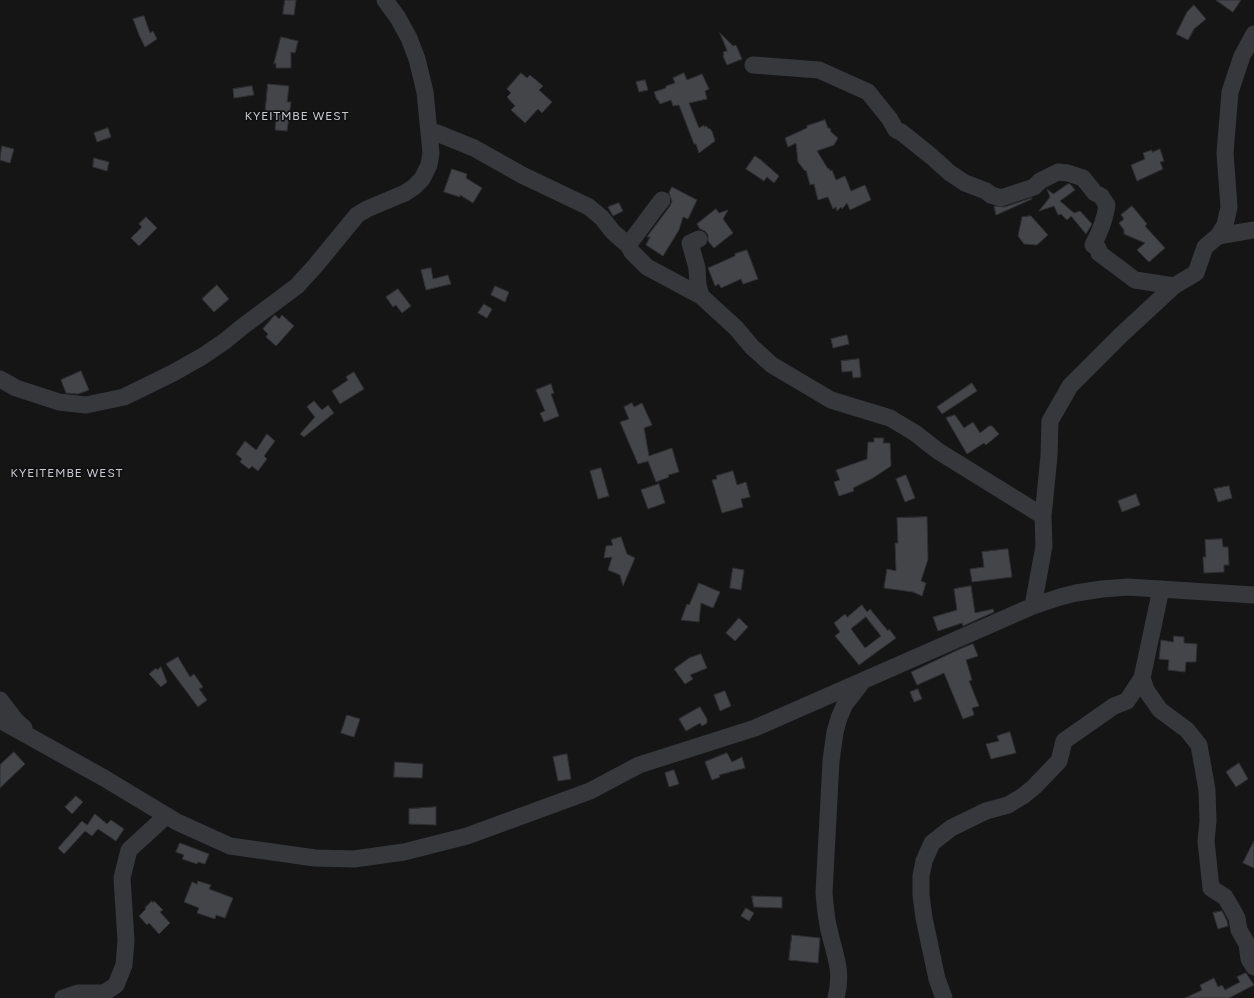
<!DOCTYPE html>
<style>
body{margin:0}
canvas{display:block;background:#151516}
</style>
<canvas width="1254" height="998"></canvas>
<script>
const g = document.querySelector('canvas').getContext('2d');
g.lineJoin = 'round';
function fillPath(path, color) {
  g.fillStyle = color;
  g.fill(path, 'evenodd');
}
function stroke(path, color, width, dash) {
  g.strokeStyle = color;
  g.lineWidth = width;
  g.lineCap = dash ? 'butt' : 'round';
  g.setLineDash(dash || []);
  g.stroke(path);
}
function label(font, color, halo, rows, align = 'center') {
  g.font = font + ' Figtree,sans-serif';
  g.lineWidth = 3.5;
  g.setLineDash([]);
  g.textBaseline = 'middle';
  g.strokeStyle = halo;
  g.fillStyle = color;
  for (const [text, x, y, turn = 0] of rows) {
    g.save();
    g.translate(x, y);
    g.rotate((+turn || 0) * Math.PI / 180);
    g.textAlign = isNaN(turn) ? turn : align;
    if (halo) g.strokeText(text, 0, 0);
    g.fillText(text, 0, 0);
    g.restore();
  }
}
const building = new Path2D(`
 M285,0H296L294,15L283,14Z
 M1216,0H1241L1233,12Z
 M1194,5L1206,19L1194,29L1188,40L1176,34L1187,12Z
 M144,16L150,33L153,31L157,39L145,47L139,35L133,19Z
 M720,33L733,46L736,45L742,59L727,65L723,56L724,55L723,52L727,51Z
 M281,37L298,41L295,53L291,52V68H276V63L274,64Z
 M521,73L527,78L530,75L543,86L539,90L552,102L542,113L538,109L525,123L511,110L515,106L507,97L511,93L507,89Z
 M684,73L687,80L702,74L709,89L705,91L707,99L689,103L699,128L704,125V127L707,126L708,129L709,128L712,131L715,141L699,153L696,144H694L679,105L673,106L671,100L660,104L658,100H657L654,92L666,88V86L675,83L673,78Z
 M645,80L648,90L639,92L636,82Z
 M268,84L289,86L287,102H291L287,131L275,130L276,116L265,115Z
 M252,86L254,95L234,98L233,89Z
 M825,120L828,128H830L831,132L838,138L834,145L817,151L828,169L829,168L830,171L832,170L836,180L845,176L851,191L865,185L871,200L850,210L847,203L842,209L841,207L837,211L836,207L833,209L828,197L818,200L814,184L810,185L806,170L805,171L798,162L796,143L788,147L785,138L807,128V126Z
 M108,128L111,137L97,142L94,133Z
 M2,146L14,149L10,163L0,160Z
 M1160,149L1164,161L1160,162L1163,169L1137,181L1131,165L1145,159L1143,153L1152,150V152Z
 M755,156L761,160L779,176L774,183L767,177L764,181L746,169Z
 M94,158L109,162L107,171L93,167Z
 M452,169L467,174L466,178L482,188L473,203L460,195V197L444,192Z
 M1068,184H1070L1075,190L1060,201L1074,213L1080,211L1092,224L1086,234L1071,216L1067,220L1061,214L1058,215L1054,206L1039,211L1050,197L1047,189L1053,194Z
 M672,187L697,200L688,219L683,217L679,230L663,256L646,245L650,237H647L649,234L670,206L672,201L669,193Z
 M1032,198V199L996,215L994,206L1004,207Z
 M619,203L623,211L613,216L608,207Z
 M1132,206L1147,224L1145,226L1165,248L1149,262L1137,250L1145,243L1124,234V230L1119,223L1124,219L1121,215Z
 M716,209L719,213L728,210L723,219L733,233L714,248L708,241V235L705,231L700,229L697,224Z
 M1031,216L1048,235L1037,245L1024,244L1018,236L1022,217Z
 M146,217L157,228L139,246L131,238L142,227L139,224Z
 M747,250L758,279L743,284L741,279L721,288L719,284L715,286L708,268L735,256V254Z
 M431,268L433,279L448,275L451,284L426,290L421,270Z
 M217,285L229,299L214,312L202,299Z
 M495,286L509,292L505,302L491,295Z
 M398,289L411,306L402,313L396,305L393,307L386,297Z
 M484,304L492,309L487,318L478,313Z
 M275,315L279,319L282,315L294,326L276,346L266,337L268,334L263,329Z
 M847,335L849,344L833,348L831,339Z
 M859,359L861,377L853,378L852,371L842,372L841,361Z
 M81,371L89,390L78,394L66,393L61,380Z
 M354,372L364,389L340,404L332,391L348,380L346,377Z
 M972,383L977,391L942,414L937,407Z
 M551,384L554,393L551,394L559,416L544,422L540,413L545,411L536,390Z
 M314,401L322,410L328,405L334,413L304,437L300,434L315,417L307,407Z
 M632,403L634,407L642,403L652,425L644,428L649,456L672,448L679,472L668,475L669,477L656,482L648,461L638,464L620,422L629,419L624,407Z
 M955,415L964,428L973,422L980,433L989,426H992L999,434L986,445L984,443L967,454L946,418Z
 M267,434L275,441L264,456L267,459L258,471L252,466L249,469L240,462L242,459L236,454L245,441L256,450Z
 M874,438H884L883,443H890L891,466L873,478L853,488L854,491L839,496L834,482L840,480L836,470L867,459L868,442H874Z
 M601,468L609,496L598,499L590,471Z
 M733,471L737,485L746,482L750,497L741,499L743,507L722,513L712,480L717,479L716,476Z
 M906,475L915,498L905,502L896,479Z
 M659,484L665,503L648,509L641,490Z
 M1229,486L1232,498L1218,502L1214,489Z
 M1136,494L1140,505L1122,512L1118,501Z
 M927,517L928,559L921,581L926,583L922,596L913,592L884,588L887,569L896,571L895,543H898L897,518Z
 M621,537L627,554L635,558L623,586L620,575L608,570L612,557L604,558L606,546L613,545L611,540Z
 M1222,539L1223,547H1228L1229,565H1224V572L1204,573L1203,557H1206L1205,540Z
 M1008,549L1012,577L972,582L970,569L984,567L982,552Z
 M733,568L744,570L741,590L730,588Z
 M699,583L720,592L713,608L701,603L699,622L681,620L687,604L689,605Z
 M971,586L975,613L993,609L994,612L963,626L962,623L938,631L933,617L957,610L954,589Z
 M862,605L867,612L870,609L888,631L889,629L896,638L859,665L835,636L840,632L834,623L845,614L847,617ZM866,617L881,636L865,648L851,629Z
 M739,618L748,627L735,641L726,633Z
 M1174,636L1184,637V643L1197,644L1196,662H1186L1185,672L1168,670L1169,660L1159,659L1161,640L1173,642Z
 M973,644L978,656L966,660L972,680L969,681L979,706L972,708L974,715L963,719L944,673L917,685L911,672L960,649Z
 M701,654L707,668L690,675L693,679L685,684L674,669L689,658Z
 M178,657L190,677L194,674L203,687L199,689L207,700L198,707L166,664Z
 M161,667L167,682L161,687L149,674L156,668L157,670Z
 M918,689L922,699L914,702L910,692Z
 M725,691L731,706L720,711L714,695Z
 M700,707L707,719V723L702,726L700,723L686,731L679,719Z
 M347,715L360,719L354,737L341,733Z
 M1010,732L1016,753L991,759L986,744L999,741L997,736Z
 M14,752L25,764L0,788V765Z
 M727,753L732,762L742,757L745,768L719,775L720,777L712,780L705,762Z
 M567,754L571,779L558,781L553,757Z
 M395,762L423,764L422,778L394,777Z
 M1239,763L1248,779L1236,787L1226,772Z
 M674,770L679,784L669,787L665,773Z
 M76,796L83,802L72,814L65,807Z
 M436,807V825L409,824V809Z
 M95,814L107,824L111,820L124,829L116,841L98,829L92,836L85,831L64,854L58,848L82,821L87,825Z
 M1254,841V868L1243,863Z
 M180,843L209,854L205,864L198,862L197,864L182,859L184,855L176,852Z
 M198,881L211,885L209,889L233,898L225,918L216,915L215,919L197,913L199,908L184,902L192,882L197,884Z
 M752,896L782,897V908L754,907Z
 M152,901L153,903L154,901L163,910L160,912L170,923L159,934L149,923L147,925L139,916L146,909L145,908Z
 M746,908L754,913L749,921L741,916Z
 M1222,911L1227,921L1228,926L1218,929L1213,913Z
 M792,935L820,938L818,963L789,960Z
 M1246,973L1254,985L1229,998H1185L1202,990L1200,985L1214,978L1218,987L1222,985L1225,990L1240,982L1237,977Z`);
fillPath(building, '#444549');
stroke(building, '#2f2f32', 1);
stroke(new Path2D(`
 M753,65L819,70L868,92L889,118L896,130L901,132L931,156L950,173L965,183L986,191L991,195L1001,198L1034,187L1040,181L1058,172L1068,173L1083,178L1095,193L1101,196L1107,205C1105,220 1100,232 1093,245L1098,248L1099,253L1135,280L1174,286
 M429,131L437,133L474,148L522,175L589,207L602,218L613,232L628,245L632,252L647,267L701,296L736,328L752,347L772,365L831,400L890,418L915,433L938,451L1043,516
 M1218,236L1254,230
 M699,239L690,243L697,268L698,285L701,296
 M628,245C640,230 650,215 662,200
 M0,379L16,388L59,402L86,405L124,397L173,373L203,356L225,341L242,327L297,286L316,265L357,215L367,209L405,193L414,187L422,179L429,165L431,153L425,92L417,59L409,38L398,18L385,0
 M1161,589L1142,678L1146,690L1160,710L1187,730L1199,745L1207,790L1208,821L1206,841L1211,888L1225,897L1231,907L1237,918L1239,930L1247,944L1249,959L1254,967
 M1033,606L1044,546L1043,516L1049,456L1050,421L1070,386L1121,335L1174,286L1196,273L1205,247L1218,236L1225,225L1229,207L1225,153L1230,92L1242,56L1254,34
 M0,700L16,721L24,728
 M0,720L104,778L177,822L230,846L315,858L354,859L404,852L467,836L590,791L639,765L755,728L1033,606L1060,597L1076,593L1102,589L1128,587L1254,595
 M63,998L78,993H104L116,985L124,965L126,941L122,878L129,850L166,816
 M836,998C843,971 835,956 829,930C826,918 825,905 824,893L831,761L835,732L839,718L845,704L862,682
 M944,998L937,979L924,918L921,895V876L924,861L932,843L951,828L986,811L1008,805L1023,796L1034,787L1059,761L1064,741L1114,706L1127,701L1142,678`), '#36383b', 17);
g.letterSpacing = '1px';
label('12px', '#c9ccd2', '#101011', [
 ["KYEITMBE WEST",297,116],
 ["KYEITEMBE WEST",67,473]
]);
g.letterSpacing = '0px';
</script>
